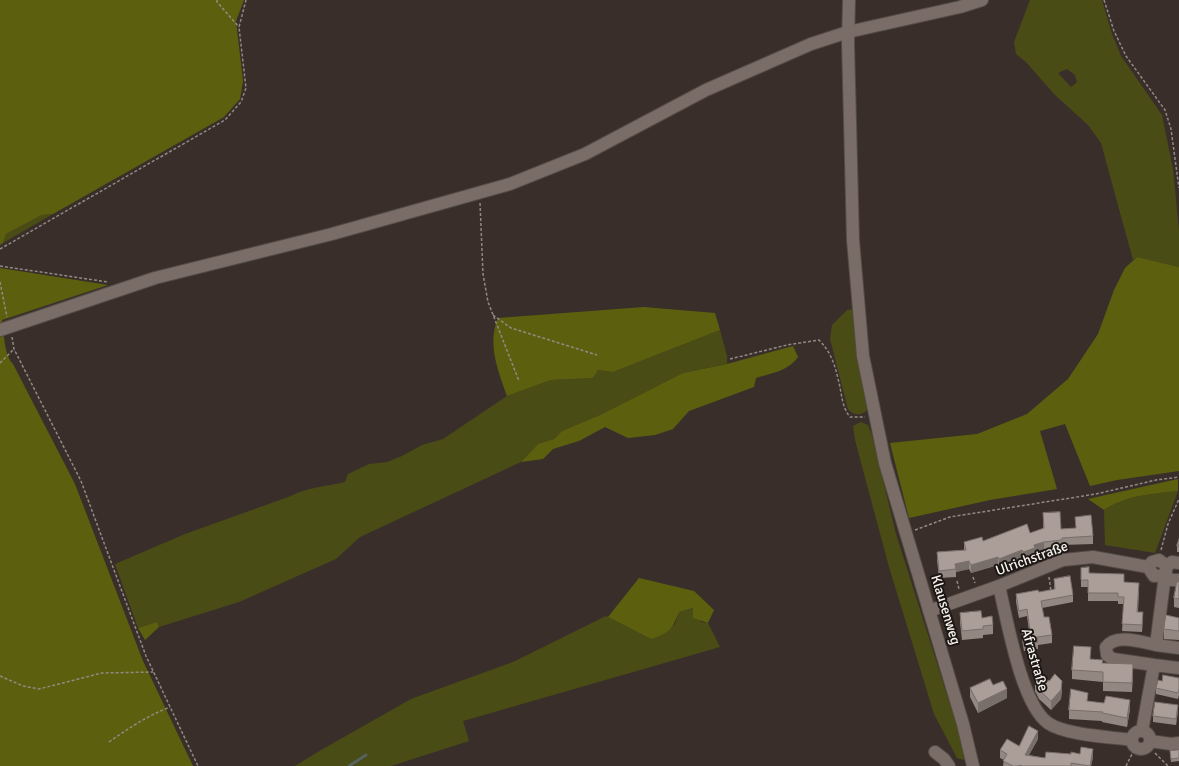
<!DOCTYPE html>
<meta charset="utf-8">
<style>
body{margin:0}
canvas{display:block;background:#392e29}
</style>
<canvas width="1179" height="766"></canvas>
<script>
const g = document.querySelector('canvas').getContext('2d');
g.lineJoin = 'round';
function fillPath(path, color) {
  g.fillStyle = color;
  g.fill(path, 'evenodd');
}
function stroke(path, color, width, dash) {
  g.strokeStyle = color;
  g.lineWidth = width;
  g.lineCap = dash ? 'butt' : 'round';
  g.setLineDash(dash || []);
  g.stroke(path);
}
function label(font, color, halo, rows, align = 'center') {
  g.font = font + ' Signika,sans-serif';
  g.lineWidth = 4;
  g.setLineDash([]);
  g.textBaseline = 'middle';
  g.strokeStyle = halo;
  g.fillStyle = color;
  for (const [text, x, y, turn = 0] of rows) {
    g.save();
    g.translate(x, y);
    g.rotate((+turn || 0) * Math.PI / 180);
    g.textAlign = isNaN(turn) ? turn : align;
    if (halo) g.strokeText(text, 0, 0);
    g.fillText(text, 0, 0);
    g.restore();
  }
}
fillPath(new Path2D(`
 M1030,0H1102L1112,34L1121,56L1162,115L1173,169L1179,230V267L1137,257L1133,260L1101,143L1088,125L1054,94L1026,62L1016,54L1014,42ZM1067,69L1075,75L1077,82L1071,87L1058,73Z
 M53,214L3,243L6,234L42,215Z
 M854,309L868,409C862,416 854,416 848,409L830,339L832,325L847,310Z
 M720,330L727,356V364L683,373L600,415L562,431L554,439L538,444L521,462L360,537L336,559L239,602L159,627L157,622L138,628L115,564L185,534L291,496C305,488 328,486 345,482L348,474L369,464L387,462L402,456L422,445L443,439L507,396L551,380L593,378L598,370L613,372Z
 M861,422L868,425L872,435L896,534L968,761L957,758L934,714L889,567L855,440L853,426Z
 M1178,491L1155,553L1105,545L1104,510C1127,495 1151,494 1178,491Z
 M694,608L701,622L708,623L720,647L463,721L469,741L391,766H295L321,750L411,699L513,662L606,616L651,639L675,624L679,612Z`), '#494c14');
fillPath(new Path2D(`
 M0,0H244L236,21L243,81L240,99L224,117L53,214L42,215L6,234L3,243L0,245Z
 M1137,257L1179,267V471L1117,480L1090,486L1065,424L1040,431L1057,489L990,500L909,518L890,443L977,434L1027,414L1068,379L1098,334L1114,290L1125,268Z
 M0,268L108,285L2,320C4,333 4,355 13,364L75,484L143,661L193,766H0Z
 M644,307L715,313L720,330L613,372L598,370L593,378L551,380L507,396C498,370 487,344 498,318Z
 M793,346L798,357C788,371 772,373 756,378L754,387L689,411L673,429L655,435L628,438L605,427L579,441L553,449L543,459L521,462L538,444L554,439L562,431L600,415L683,373L727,364Z
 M1178,479V491C1151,494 1127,495 1104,510L1088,499Z
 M639,578L694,591L714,610L708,623L693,618V608L679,612C672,630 669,633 651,639L608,617Z
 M157,622L159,627L145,640L138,628Z`), '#5c600e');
stroke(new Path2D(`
 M349,766L366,755`), '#566160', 3);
const minor = new Path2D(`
 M849,0L848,43L853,240L863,356L885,463L963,724L973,766
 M0,330L155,278L332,234L510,184L585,154L706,90L811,44L848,32L960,7L982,0
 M1179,563L1172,562L1167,566L1165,575L1171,580H1179
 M1148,567L1154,576L1165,575L1156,645C1141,642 1116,633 1106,647L1107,655L1113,659L1154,665
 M999,586C1007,619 1021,704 1048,723C1065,735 1110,737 1132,740
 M929,611L999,586L1063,560L1093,557L1148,567L1152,562L1159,560L1167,566
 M1156,645L1179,648
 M1142,731L1154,665L1179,668
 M1132 740a9 9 0 1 1 18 0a9 9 0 1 1-18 0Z
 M1150,741L1171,744L1179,743
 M935,752L944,759L949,766`);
stroke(minor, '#544b46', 14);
stroke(new Path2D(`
 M217,0V2L239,27
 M1104,0L1114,31L1126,56L1165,110L1171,129L1179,188
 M480,203L483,274L488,302L519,381
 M0,249L225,120L241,102L246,88L239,27L246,0
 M0,266L108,282
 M0,282L7,317
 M493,315L511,328L597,355
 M12,337L14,349L81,481L146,656L198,766
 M730,359L787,345L819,340C830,351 835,364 838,379C842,392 841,406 850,417H865
 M0,363L14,349
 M915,530L950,517L1096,494L1156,480L1179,477
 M1161,550L1168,524L1179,499
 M973,577L975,583
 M1049,577L1051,591
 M957,581L959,589
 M0,676L23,686L39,689L102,673L153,672
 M109,742C129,728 147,716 170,707
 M1155,753L1168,766
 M1126,766L1134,750`), '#928984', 1.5, [3, 2]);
stroke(minor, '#7a6d67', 12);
fillPath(new Path2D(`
 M1043,513L1061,529L1076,528L1075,517L1093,536V544L1062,545V548L1044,550L1035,553V555L1023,560L1022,558L999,567L998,565L971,573L969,569L956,572V577L939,578L937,560V552L964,550V542L983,541L1030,533L1043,529Z
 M1179,539V552H1177V546Z
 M1081,568L1089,573L1124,582L1139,590L1138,612L1143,619L1142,632L1122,631L1124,604H1118V601H1088V587H1081Z
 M1054,579L1073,595V602L1042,608L1044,617L1052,635V643L1038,645V649L1024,651L1022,640V632L1029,631L1027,616L1019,618L1016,602V594L1039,592L1054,589Z
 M1179,582V608L1174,607V598Z
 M960,613L982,618L993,625V634L983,635V638L962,640L960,623Z
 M1179,618V640L1164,639V629Z
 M1091,659L1133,674L1132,692L1103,691V682L1072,679V670Z
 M1179,678V695L1178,699L1156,694V688L1162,681Z
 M1049,681L1062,690L1061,699L1051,710L1039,699L1035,691V682Z
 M993,685L1007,698L978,713L970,697V688Z
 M1088,701L1130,709L1127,727L1102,722V721L1069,719V710Z
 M1178,711L1176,725L1153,722V716Z
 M1038,739L1029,755L1045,758L1093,757L1091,766H1003L1004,760L1000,758V750L1019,746Z
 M1179,750V761L1171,762L1170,751Z`), '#938782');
fillPath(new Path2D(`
 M1044,542V550L1035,553V555L1023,560V552L1034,545Z
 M1022,550V558L999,567V559Z
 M998,557V565L971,573V565Z
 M969,561V569L956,572L955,564Z
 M1062,681L1061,699L1051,710V701Z
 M1007,689V698L978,713V703Z
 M1130,700V709L1127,727V718Z
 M1178,705V711L1176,725V719Z
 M1038,731V739L1025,762V755Z
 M1093,749V757L1091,766H1090Z`), '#786e6a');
const building = new Path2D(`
 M1060,512L1061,529L1076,528L1075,517L1091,515L1093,536L1062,538V540L1044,542L1034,545L1035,548L1023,552L1022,550L999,559L998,557L971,565L969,561L955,564L956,569L939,571L937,552L966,550L964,542L982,537L983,541L1027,524L1030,533L1044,528L1043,513Z
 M1179,539V546H1177Z
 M1089,567V573L1124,574V582L1139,583L1137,612H1143L1142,625L1122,624L1124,597H1118V593H1088V580H1081V568Z
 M1070,576L1073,595L1041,601L1044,617H1049L1052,635L1037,637L1038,642L1024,644L1022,632L1030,631L1027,609L1019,611L1016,594L1038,590L1039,592L1055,589L1054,579Z
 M1177,582H1179V599L1174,598Z
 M981,611L982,618L992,616L993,625L983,626V629L962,631L960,613Z
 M1166,615L1179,618V631L1164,629Z
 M1074,646L1091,647L1090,659L1103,660L1102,663L1133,664L1132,683L1103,682V672L1072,670Z
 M1055,674L1062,681L1061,690L1051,701L1039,690L1035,682L1042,675L1049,681Z
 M1163,675L1179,678V689L1178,693L1156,688L1158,680L1162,681Z
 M990,679L993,685L1003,681L1007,689L978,703L970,688Z
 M1071,689L1088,693L1087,701L1104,703L1106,696L1130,700L1127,718L1102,713L1103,712L1069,710Z
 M1155,702L1178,705L1176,719L1153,716Z
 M1029,726L1038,731L1025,755L1045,758L1046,752L1071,754V752L1080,754L1081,747L1093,749L1090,766L1071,763V766H1023L1019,765V766H1013L1003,761L1007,754L1000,750L1007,739L1019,746Z
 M1179,750V758L1171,759L1170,751Z`);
fillPath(building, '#ab9d97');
stroke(building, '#786e6a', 1);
label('14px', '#f9f2ee', '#1c1815', [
 ["Ulrichstraße",1032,559,-20],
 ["Klausenweg",945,610,73],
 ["Afrastraße",1034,660,74]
]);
</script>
